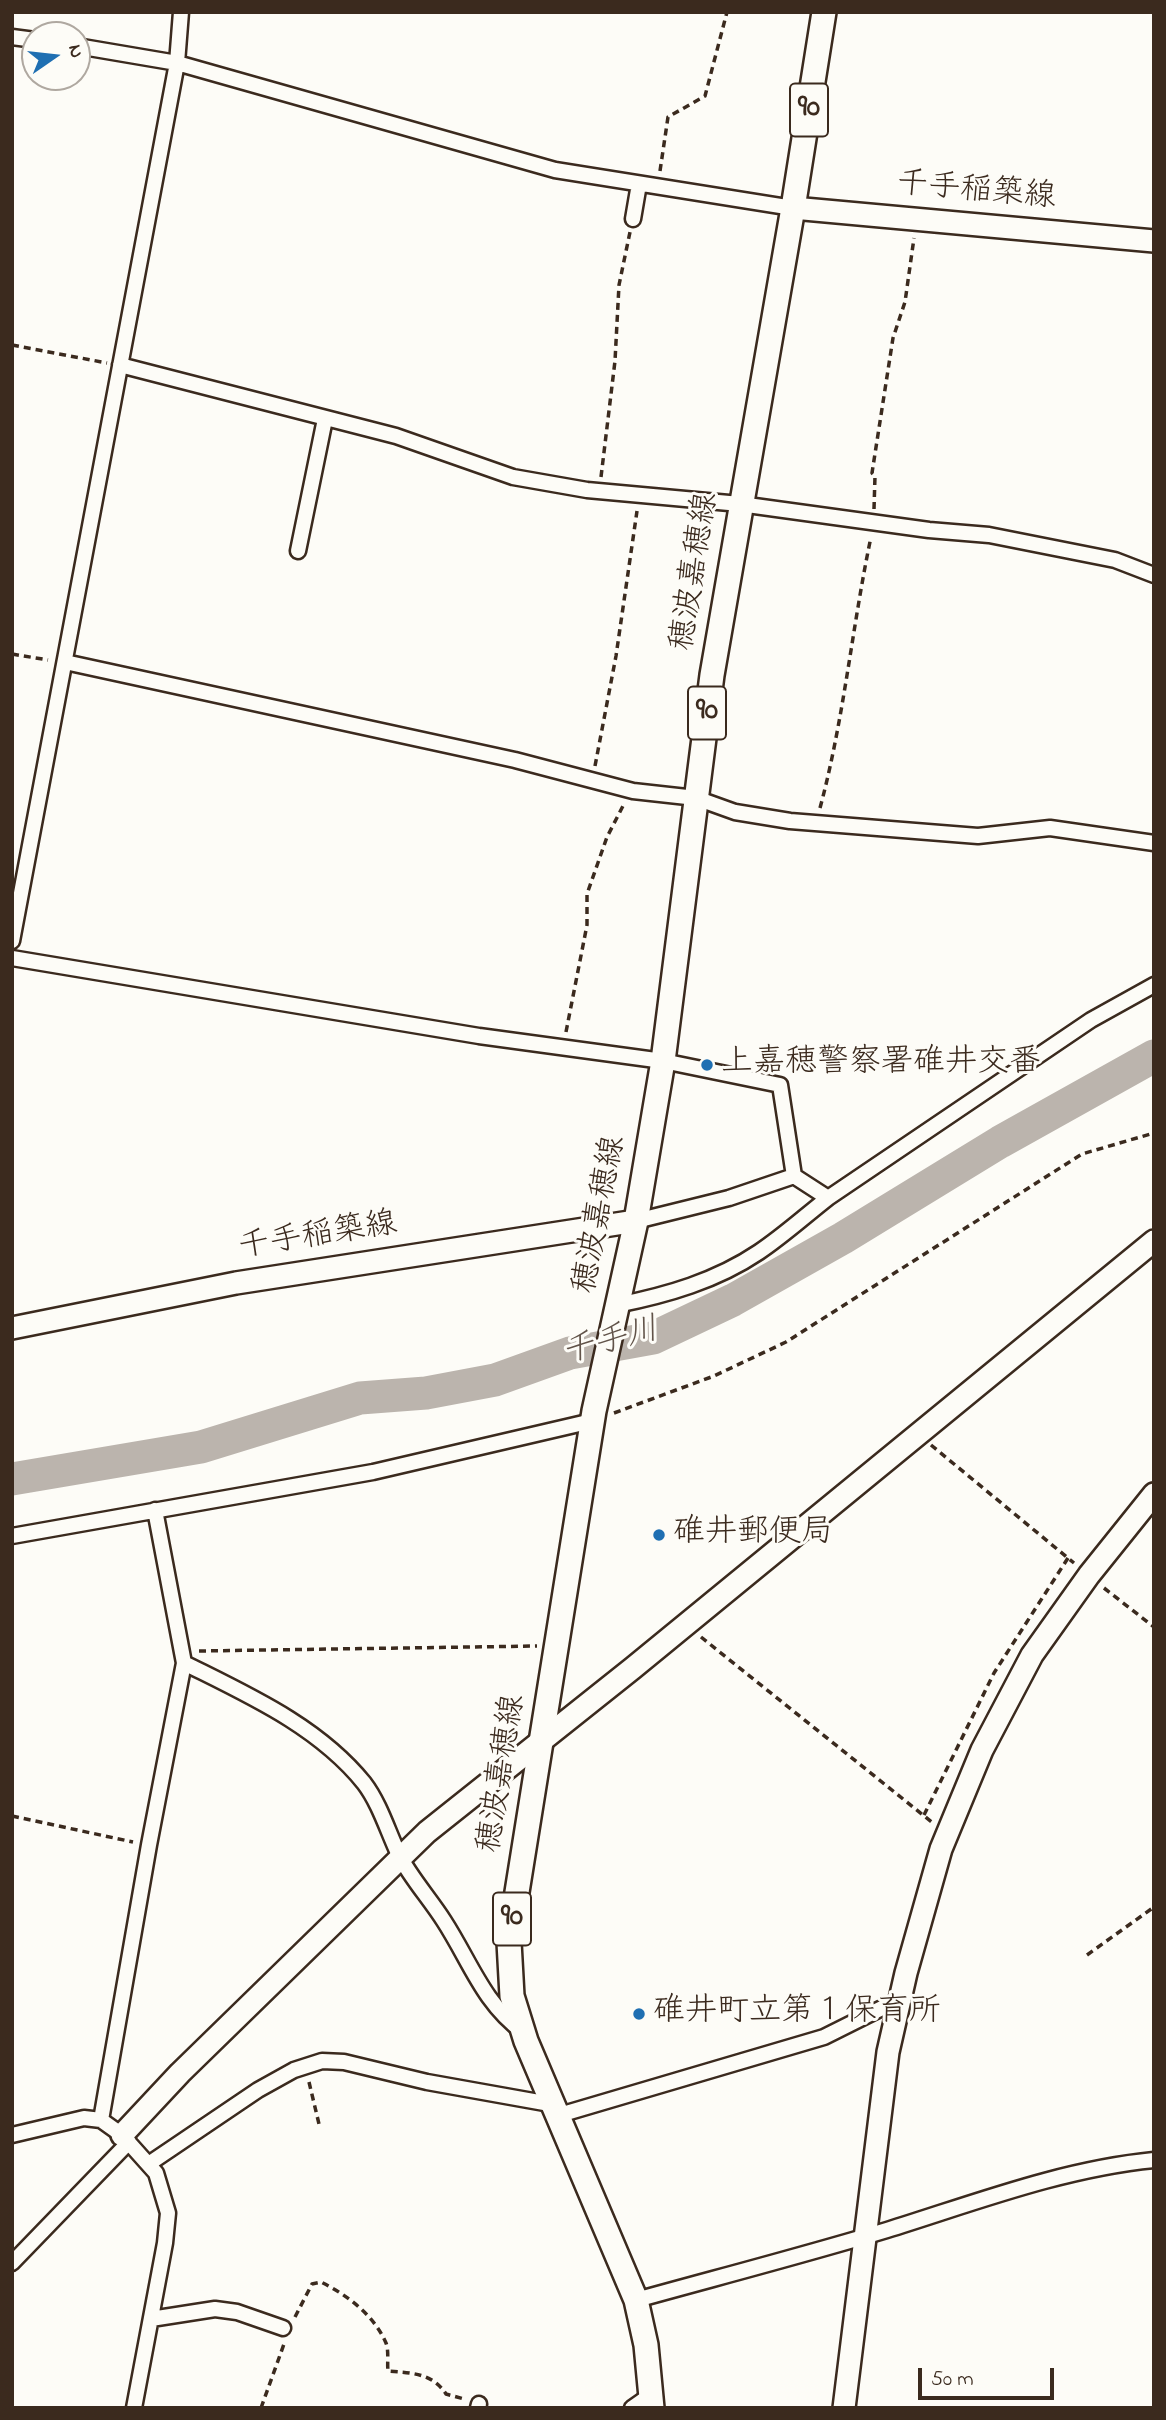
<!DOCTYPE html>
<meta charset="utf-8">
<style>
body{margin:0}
#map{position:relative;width:1166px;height:2420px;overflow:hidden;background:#fdfcf7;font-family:"Indie Flower",sans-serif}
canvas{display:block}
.frame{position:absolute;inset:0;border:14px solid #3b2a1e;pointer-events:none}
.north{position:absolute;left:21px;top:21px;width:70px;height:70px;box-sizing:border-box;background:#fdfcf7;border:2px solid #afa8a0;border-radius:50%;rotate:76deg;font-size:19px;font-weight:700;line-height:28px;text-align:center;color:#3b2a1e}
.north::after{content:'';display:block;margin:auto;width:24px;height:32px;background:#1f6fb2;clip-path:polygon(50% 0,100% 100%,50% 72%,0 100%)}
.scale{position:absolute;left:918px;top:2368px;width:136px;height:32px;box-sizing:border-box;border:4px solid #3b2a1e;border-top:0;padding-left:9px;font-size:21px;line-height:24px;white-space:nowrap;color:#3b2a1e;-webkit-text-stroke:5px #fdfcf7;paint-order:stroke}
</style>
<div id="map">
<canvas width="1166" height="2420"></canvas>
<div class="frame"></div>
<div class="north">N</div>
<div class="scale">50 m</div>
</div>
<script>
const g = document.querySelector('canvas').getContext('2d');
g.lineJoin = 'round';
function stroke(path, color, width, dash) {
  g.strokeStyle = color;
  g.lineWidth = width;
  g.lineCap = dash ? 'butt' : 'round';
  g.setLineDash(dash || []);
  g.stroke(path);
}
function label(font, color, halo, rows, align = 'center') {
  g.font = font + ' "Indie Flower","Klee One",sans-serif';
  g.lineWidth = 6;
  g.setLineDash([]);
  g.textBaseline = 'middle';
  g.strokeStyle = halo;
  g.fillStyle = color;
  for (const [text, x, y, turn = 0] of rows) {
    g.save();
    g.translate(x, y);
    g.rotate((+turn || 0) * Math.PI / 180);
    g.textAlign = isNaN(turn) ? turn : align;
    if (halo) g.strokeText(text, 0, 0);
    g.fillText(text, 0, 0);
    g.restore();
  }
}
stroke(new Path2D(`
 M12,1479L201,1447L360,1398L426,1393L495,1380L570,1353L653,1338L733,1300L843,1238L1000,1142L1154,1056`), '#bbb4ad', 33);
const street = new Path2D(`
 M12,37L35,40
 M77,46L177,63L555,170L793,208
 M633,219L639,184
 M120,365L396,436L513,477L587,490L740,504L929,530L989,535L1115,560L1154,575
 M298,551L325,419
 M65,662L515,760L633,791L696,798L735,812L790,821L978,836L1050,828L1154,843
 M12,941L177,63L181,12
 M12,958L479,1036L663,1061L780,1085L794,1176
 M636,1221L729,1198L794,1176L828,1198L1091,1020L1154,985
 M617,1305C667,1295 716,1281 759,1252C783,1236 805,1216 828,1198
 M12,1536L373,1472L592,1421
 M184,1663C248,1695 318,1726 364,1783C380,1804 388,1832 399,1855C411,1878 430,1899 444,1921C470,1961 483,2003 523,2032
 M556,2116L824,2037L900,1999
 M101,2120L149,1845L184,1663L155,1510
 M12,2135L84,2118L101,2120L122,2135L156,2173L168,2213L165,2243L134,2408
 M150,2163L258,2090L294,2070L322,2061L344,2062L427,2082L550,2104
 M12,2263L129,2142
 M636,2300C719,2277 804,2255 887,2230C974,2203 1062,2169 1154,2160
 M151,2319L215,2309L237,2312L283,2328
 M478,2408L479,2404
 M632,2408L652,2394`);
const secondary = new Path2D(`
 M793,208L1154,241
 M12,1328L236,1283L636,1221
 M122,2135L180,2073L427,1832L633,1668L1154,1241
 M844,2408L888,2052L906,1973L941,1849L982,1750L1032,1655L1089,1575L1154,1494`);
const primary = new Path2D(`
 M652,2408L646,2345L636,2300L526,2041L512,1996L509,1942L594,1411L636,1221L663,1061L712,675L793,208L824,12`);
stroke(street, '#3b2a1e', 19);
stroke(secondary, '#3b2a1e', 26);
stroke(primary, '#3b2a1e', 28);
stroke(new Path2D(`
 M660,171L668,117L705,96L727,12
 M12,345L107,363
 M601,477L615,361L619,285L630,232
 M874,509L875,476L872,473L893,338L905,302L914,238
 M12,654L48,660
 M595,766L616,656L637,511
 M820,808C844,719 852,627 871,537
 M566,1032L587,925V894L607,837L624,804
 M614,1413L714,1376L786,1342L1082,1154L1154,1133
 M931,1445L1074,1563
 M1104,1588L1154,1627
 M701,1637L933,1823
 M199,1651L537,1646
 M924,1815L994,1673L1068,1558
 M12,1816L133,1842
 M1087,1955L1154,1907
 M309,2082L319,2124
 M295,2317L312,2284L321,2282C347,2295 374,2315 386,2343C389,2350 387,2363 388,2371C412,2373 432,2373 446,2394L464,2399
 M261,2408L284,2344`), '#3b2a1e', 3.5, [7, 5]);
stroke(street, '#fdfcf7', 14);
stroke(secondary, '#fdfcf7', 21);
stroke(primary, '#fdfcf7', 23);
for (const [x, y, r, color] of [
 [707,1065,7,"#1f6fb2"],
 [659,1535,7,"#1f6fb2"],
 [639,2014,7,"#1f6fb2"]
]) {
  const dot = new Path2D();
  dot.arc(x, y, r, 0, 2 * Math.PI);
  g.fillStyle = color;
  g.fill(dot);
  stroke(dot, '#fdfcf7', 2.5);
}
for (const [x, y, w] of [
 [809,110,38],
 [707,713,38],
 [512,1919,38]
]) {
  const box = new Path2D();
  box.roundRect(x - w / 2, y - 26.5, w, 53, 5);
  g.fillStyle = '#fdfcf7';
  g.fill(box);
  stroke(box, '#3b2a1e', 2);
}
label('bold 30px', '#3b2a1e', null, [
 ["90",809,110],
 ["90",707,713],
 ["90",512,1919]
]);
label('32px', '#3b2a1e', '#fdfcf7', [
 ["千手稲築線",976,193,5],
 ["穂波嘉穂線",697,572,-81],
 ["穂波嘉穂線",602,1215,-79],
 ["千手稲築線",318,1238,-9],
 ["穂波嘉穂線",504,1774,-81]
]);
label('32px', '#3b2a1e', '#fdfcf7', [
 ["上嘉穂警察署碓井交番",721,1065],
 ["碓井郵便局",673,1535],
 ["碓井町立第１保育所",653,2014]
], 'left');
label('italic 33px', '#615349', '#fdfcf7', [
 ["千手川",611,1344,-15]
]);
</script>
